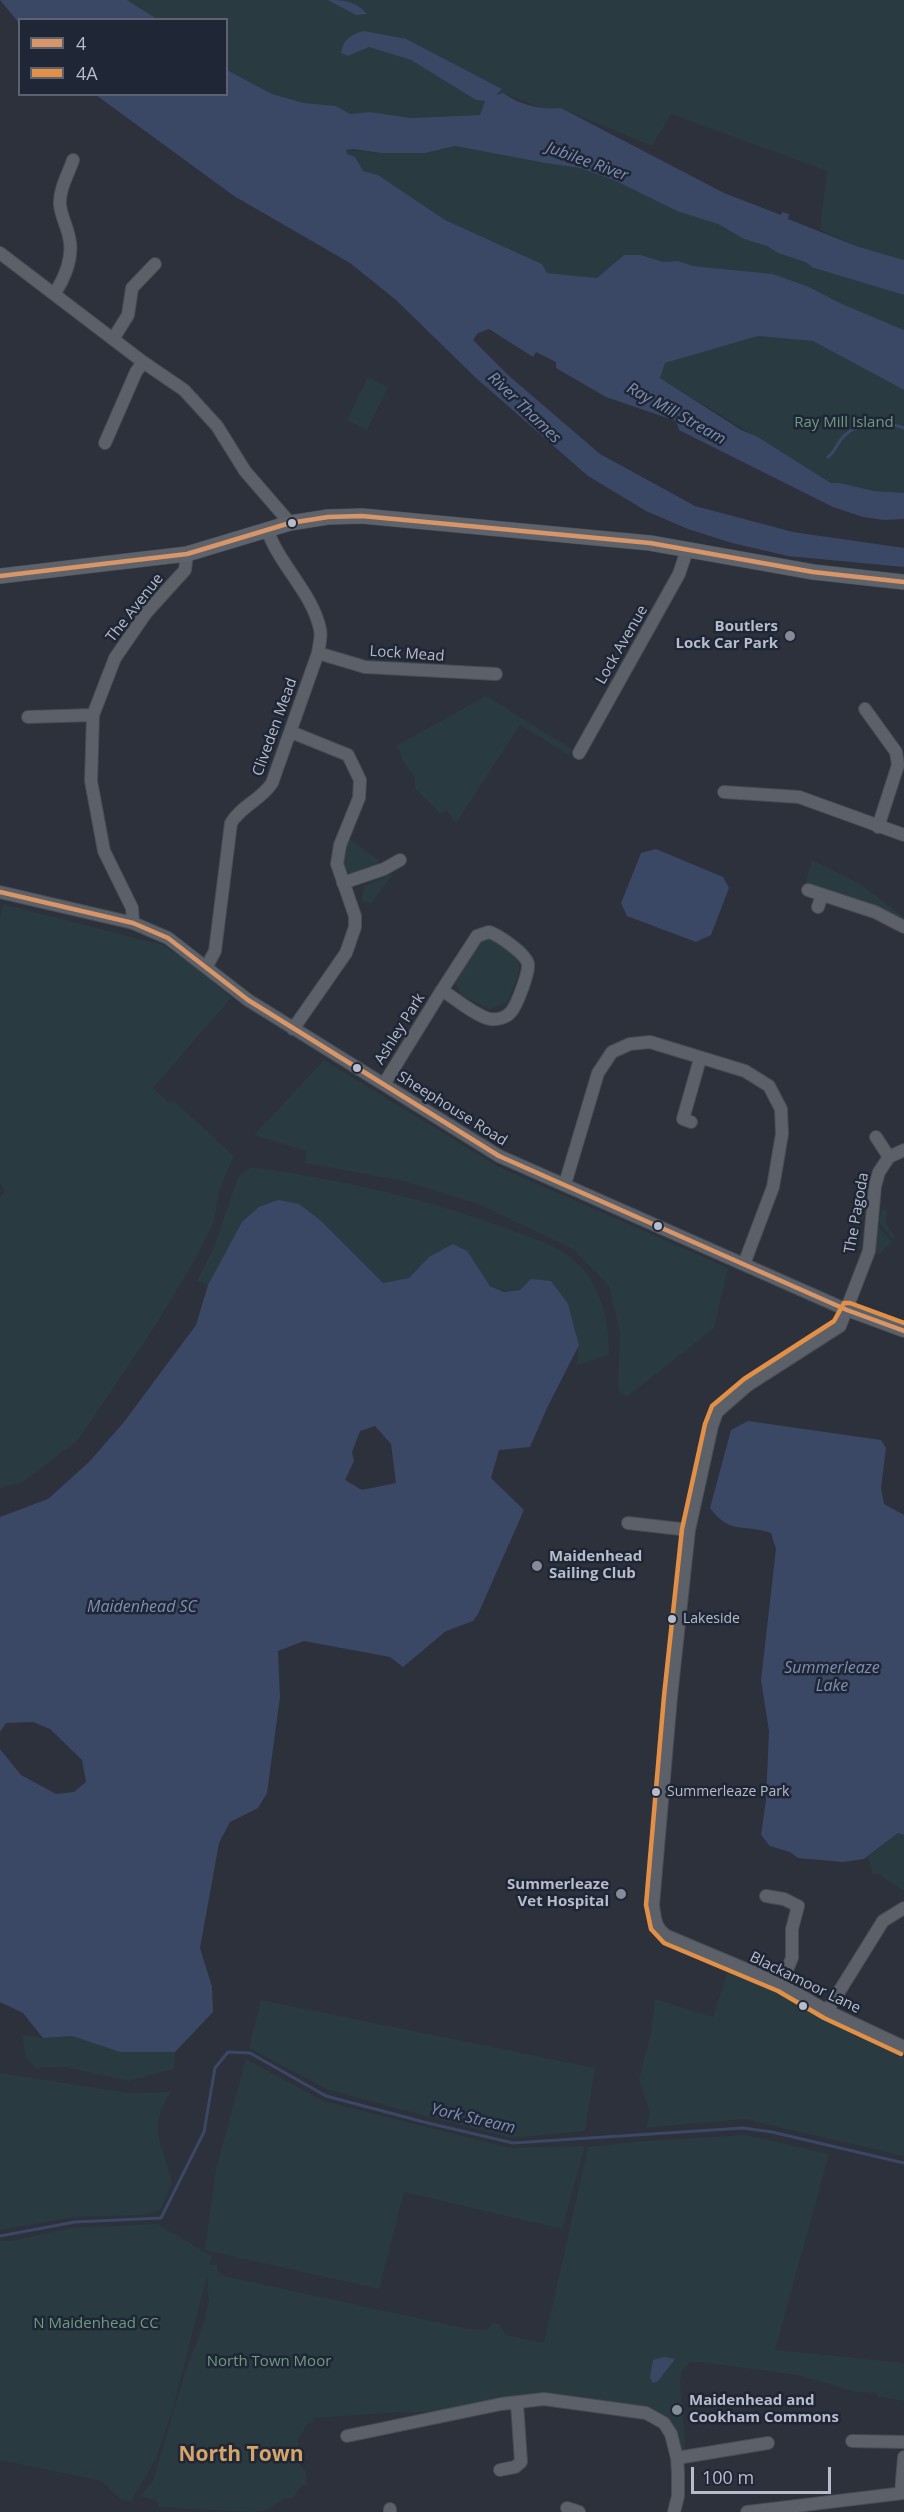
<!DOCTYPE html>
<style>
body{margin:0}
#map{position:relative;width:904px;height:2512px;overflow:hidden;background:#2c313b;font-family:"Open Sans",sans-serif}
canvas{display:block}
.legend{position:absolute;left:18px;top:18px;width:210px;height:78px;box-sizing:border-box;background:#1f2636;border:2px solid #5c6272;margin:0;padding:8px 10px;list-style:none;font-size:18px;color:#b7bccb}
.legend li{display:flex;align-items:center;gap:12px;height:30px}
.legend b{width:30px;border:2px solid #5c6272}
.scale{position:absolute;left:691px;top:2467px;width:140px;height:27px;box-sizing:border-box;border:3px solid #b7bccb;border-top:0;padding-left:8px;font-size:18px;line-height:21px;white-space:nowrap;color:#b7bccb;-webkit-text-stroke:4px #1f2636;paint-order:stroke}
</style>
<div id="map">
<canvas width="904" height="2512"></canvas>
<ul class="legend">
<li><b style="height:8px;background:#d89668"></b>4</li>
<li><b style="height:8px;background:#e29047"></b>4A</li>
</ul>
<div class="scale">100 m</div>
</div>
<script>
const g = document.querySelector('canvas').getContext('2d');
g.lineJoin = 'round';
function fillPath(path, color) {
  g.fillStyle = color;
  g.fill(path, 'evenodd');
}
function stroke(path, color, width, dash) {
  g.strokeStyle = color;
  g.lineWidth = width;
  g.lineCap = dash ? 'butt' : 'round';
  g.setLineDash(dash || []);
  g.stroke(path);
}
function label(font, color, halo, rows, align = 'center') {
  g.font = font + ' "Open Sans",sans-serif';
  g.lineWidth = 5;
  g.setLineDash([]);
  g.textBaseline = 'middle';
  g.strokeStyle = halo;
  g.fillStyle = color;
  for (const [text, x, y, turn = 0] of rows) {
    g.save();
    g.translate(x, y);
    g.rotate((+turn || 0) * Math.PI / 180);
    g.textAlign = isNaN(turn) ? turn : align;
    if (halo) g.strokeText(text, 0, 0);
    g.fillText(text, 0, 0);
    g.restore();
  }
}
fillPath(new Path2D(`
 M127,0H904V260L856,246L820,230L827,171L671,114L652,146L561,108L544,109L503,93L493,95L502,89L364,31L348,56L369,47L411,60L476,100L486,101L480,115L411,118L370,112L350,114L336,106L304,103L272,94L227,70L226,20L157,19Z
 M455,146L545,163L580,168L616,181L677,211L718,224L744,239L767,246L778,253L805,262L814,268L904,295V330L842,304L809,287L773,274L693,266L678,261L663,262L641,255H624L597,278L547,273L542,264L445,220L378,175L363,171L355,158L347,154L345,150L381,153H425Z
 M758,336L813,341L904,390V493L875,491L840,483H832L660,378L665,363Z
 M368,377L388,387L367,430L347,420Z
 M486,696L572,749L569,755L520,725L456,823L446,810L440,813L415,789V778L402,760L401,754L396,746Z
 M349,839L379,860V865L351,876L342,864L345,841Z
 M812,860L860,884L904,917V922L805,885Z
 M394,873L371,903L362,902L364,886Z
 M3,904L163,945L194,966L231,998L153,1088L171,1104L173,1100L234,1156L219,1190L214,1222L197,1256L157,1323L78,1440L23,1482L0,1488V1197L5,1192L0,1183V918Z
 M490,938C530,964 523,961 507,1003L489,1009L461,995L454,982L480,942Z
 M324,1060L499,1167L728,1268L714,1328L628,1396L621,1394L618,1386L620,1333L609,1286L573,1249L476,1203L403,1181L306,1163V1151L254,1135Z
 M251,1167C339,1179 425,1198 508,1229C533,1238 566,1248 584,1270C603,1295 609,1324 609,1355L577,1365C581,1331 571,1308 551,1281C502,1296 493,1299 467,1251L429,1257L409,1278L383,1283L320,1220L299,1204L242,1222L208,1285L197,1281L214,1247L238,1177Z
 M883,1208L887,1213L886,1223L895,1237L893,1240L878,1221Z
 M877,1225L892,1242L879,1254L873,1251Z
 M898,1833L904,1835V1891L878,1874L873,1875L868,1857Z
 M728,1971L783,1995L851,2034L904,2058V2156L744,2119L646,2128L650,2113L639,2079L651,2033L655,1999L713,2017Z
 M261,2000L595,2068L585,2131L513,2138L426,2116L329,2090L249,2048Z
 M22,2035L43,2038L72,2036L120,2052H175L174,2069L129,2081L65,2067L36,2068L26,2058Z
 M246,2059L323,2101L510,2148L585,2146L562,2229L404,2192L379,2289L205,2250L216,2169Z
 M0,2073L129,2093L171,2092C146,2130 163,2143 172,2183L160,2210L143,2215L75,2217L0,2230Z
 M745,2135L829,2154L775,2350L904,2363V2401L877,2396V2393L856,2392L797,2375L701,2362H690L681,2373L680,2384L686,2455L682,2454L677,2433L666,2418L545,2395L513,2411L399,2412L315,2418L306,2426L298,2439L299,2464L306,2472L308,2486L302,2485L293,2498H286L268,2510L253,2512L159,2507L157,2501L140,2496L153,2481L185,2372L203,2326L209,2300L207,2276L172,2412L156,2459L131,2501L121,2499L101,2481L0,2460V2241H11L71,2228L157,2224L212,2256L210,2265H217L218,2272L224,2276L468,2329L487,2330L492,2324H499L506,2335L544,2343L588,2147L646,2141Z`), '#293b41');
fillPath(new Path2D(`
 M0,0H127L157,19L20,20L19,23Z
 M328,0C345,0 355,1 367,14L356,15Z
 M364,31L406,39L502,89L496,95L503,93C521,105 539,110 561,108L724,193L781,215L782,212L789,214L788,219L856,246L904,260V295L814,268L805,262L778,253L767,246L744,239L718,224L677,211L616,181L580,168L545,163L455,146L425,153H381L353,149L346,150L347,154L355,157L363,171L378,175L445,220L542,264L547,273L597,278L624,255H641L663,262L678,261L693,266L773,274L809,287L842,304L904,330V390L813,341L758,336L665,363L660,378L741,430L756,436L831,483H840L874,491L904,493V519L884,520L863,517L833,507L679,430L676,421L606,397L556,368V362L536,352L533,357L489,329L478,333L473,340L508,375L600,454L695,506L793,532L904,548V567L788,556L732,543L688,529L646,511L588,476L476,378L396,300L350,263L234,196L96,95L226,94L227,70L272,94L304,103L336,106L350,114L370,112L411,118L480,115L485,101L476,100L411,60L369,47L348,56L341,53C343,40 351,34 364,31Z
 M656,849L723,877L729,888L711,935L696,942L627,916L621,903L641,853Z
 M278,1200L299,1204L320,1220L383,1283L409,1278L429,1257L453,1244L467,1251L490,1286L504,1292L520,1290L531,1279L551,1281L568,1304L579,1345L547,1408L530,1447L499,1450L491,1478L524,1510L478,1614L473,1621L446,1631L403,1667L390,1657L304,1641L278,1651L280,1697L267,1793L258,1808L230,1822L219,1843L200,1948L212,1987L213,2012L175,2052H120L72,2036L43,2038L23,2013L0,2002V1749L21,1775L56,1794L74,1792L86,1782L82,1760L50,1729L33,1722L6,1723L0,1732V1517L48,1499L89,1462L124,1422L196,1325L208,1285L242,1222L259,1207ZM375,1426L391,1444L396,1483L362,1490L345,1480L354,1461L352,1452L360,1431Z
 M748,1421L881,1440L886,1448L881,1488L884,1504L904,1515V1835L898,1833L864,1859L843,1862L798,1858L790,1852L770,1846L761,1835L766,1800L769,1731L761,1680L776,1549L771,1533C743,1523 731,1536 710,1508L731,1430Z
 M664,2357L675,2359L658,2381L653,2383L650,2378L653,2360Z`), '#3b4865');
stroke(new Path2D(`
 M828,457C836,451 837,442 845,435C859,422 887,421 904,428
 M0,2236L75,2222L161,2218L204,2132L215,2068L228,2052L250,2053L326,2096L424,2122L513,2143L743,2128L772,2132L904,2163`), '#3b4865', 3);
const minor = new Path2D(`
 M0,253L143,362L184,390L217,426L245,471L290,523
 M54,294C65,278 74,256 69,237C67,226 61,216 60,205C59,189 68,175 73,160
 M113,339L128,315L132,288L155,264
 M105,443L136,372L143,362
 M318,653L365,667L496,674
 M865,709L896,752L898,765L878,827
 M28,717L93,715
 M291,732L348,755L360,780L359,798L340,845L337,864L355,916V927L346,953L293,1029
 M579,753L679,574L687,550
 M724,792L799,797L904,835
 M343,883L384,869L400,860
 M808,890L875,912L904,927
 M0,892L133,923L168,938L248,1000L499,1156L847,1310L904,1331
 M818,907L822,895
 M133,923L132,908L104,851L91,781L93,715L115,658L146,613L185,570L187,554
 M489,932C499,935 526,954 528,964C529,973 517,1005 511,1012C506,1018 497,1020 490,1019C476,1016 454,998 442,990L477,936Z
 M207,966L215,951L231,823C241,806 261,800 272,783L318,653C319,645 322,636 320,629C312,592 279,565 267,529
 M384,1084L442,990
 M691,1122L683,1119L700,1059
 M876,1137L889,1157
 M904,1150L889,1157L879,1172L875,1186L869,1251L840,1326L748,1385L717,1412L712,1426L689,1530L671,1697L653,1905C655,1919 655,1928 667,1936L781,1984L827,2011L904,2047
 M565,1184L598,1073L612,1052L630,1044L650,1042L745,1071L769,1086L781,1109L782,1134L773,1187L744,1264
 M628,1523L689,1530
 M766,1896L784,1899L798,1906L792,1929V1958L781,1984
 M827,2011L883,1921L904,1908
 M347,2436L501,2404L544,2399L646,2413L664,2423L671,2434L677,2458L678,2473V2496L674,2512
 M852,2441L904,2442
 M677,2458L768,2443
 M500,2470L515,2467L521,2462L517,2403
 M901,2493L904,2457
 M567,2508L579,2512
 M390,2509V2512
 M747,2512L904,2493`);
const major = new Path2D(`
 M0,576L187,554L290,523L328,517L362,516L650,543L813,572L904,582`);
stroke(minor, '#484c54', 14);
stroke(major, '#4a4e58', 16);
stroke(minor, '#5c6068', 12);
stroke(major, '#5e626a', 15);
stroke(new Path2D(`
 M0,576L187,554L290,523L328,517L362,516L650,543L813,572L904,582
 M0,892L133,923L168,938L248,1000L499,1156L847,1310L904,1331`), '#d89668', 4.5);
stroke(new Path2D(`
 M901,2054L824,2018L778,1991L664,1943L651,1929L646,1905L664,1696L682,1529L705,1424L712,1406L744,1379L834,1321L844,1303H850L904,1323`), '#e29047', 4.5);
for (const [x, y, r, color] of [
 [292,523,5,"#b7bccb"],
 [790,636,6,"#868b99"],
 [357,1068,5,"#b7bccb"],
 [658,1226,5,"#b7bccb"],
 [537,1566,6,"#868b99"],
 [672,1619,5,"#b7bccb"],
 [656,1792,5,"#b7bccb"],
 [621,1894,6,"#868b99"],
 [803,2006,5,"#b7bccb"],
 [677,2410,6,"#868b99"]
]) {
  const dot = new Path2D();
  dot.arc(x, y, r, 0, 2 * Math.PI);
  g.fillStyle = color;
  g.fill(dot);
  stroke(dot, '#1f2636', 2);
}
label('14px', '#b7bccb', '#1f2636', [
 ["Lakeside",683,1619],
 ["Summerleaze Park",667,1792]
], 'left');
label('15px', '#6f9b7e', '#1f2636', [
 ["Ray Mill Island",844,423],
 ["N Maidenhead CC",96,2324],
 ["North Town Moor",269,2362]
]);
label('15px', '#b7bccb', '#1f2636', [
 ["The Avenue",135,608,-52],
 ["Lock Avenue",622,645,-60],
 ["Lock Mead",407,654,4],
 ["Cliveden Mead",275,727,-70],
 ["Ashley Park",400,1029,-58],
 ["Sheephouse Road",452,1109,32],
 ["The Pagoda",857,1213,-80],
 ["Blackamoor Lane",805,1983,26]
]);
label('bold 15px', '#b7bccb', '#1f2636', [
 ["Boutlers",778,627],
 ["Lock Car Park",778,644],
 ["Maidenhead",549,1557,"left"],
 ["Sailing Club",549,1574,"left"],
 ["Summerleaze",609,1885],
 ["Vet Hospital",609,1902],
 ["Maidenhead and",689,2401,"left"],
 ["Cookham Commons",689,2418,"left"]
], 'right');
label('italic 16px', '#7f8eb2', '#1f2636', [
 ["Jubilee River",587,162,20],
 ["River Thames",524,408,44],
 ["Ray Mill Stream",676,414,29],
 ["Maidenhead SC",142,1607],
 ["Summerleaze",832,1668],
 ["Lake",832,1686],
 ["York Stream",473,2119,13]
]);
label('bold 21px', '#d4a469', '#1f2636', [
 ["North Town",241,2455]
]);
</script>
